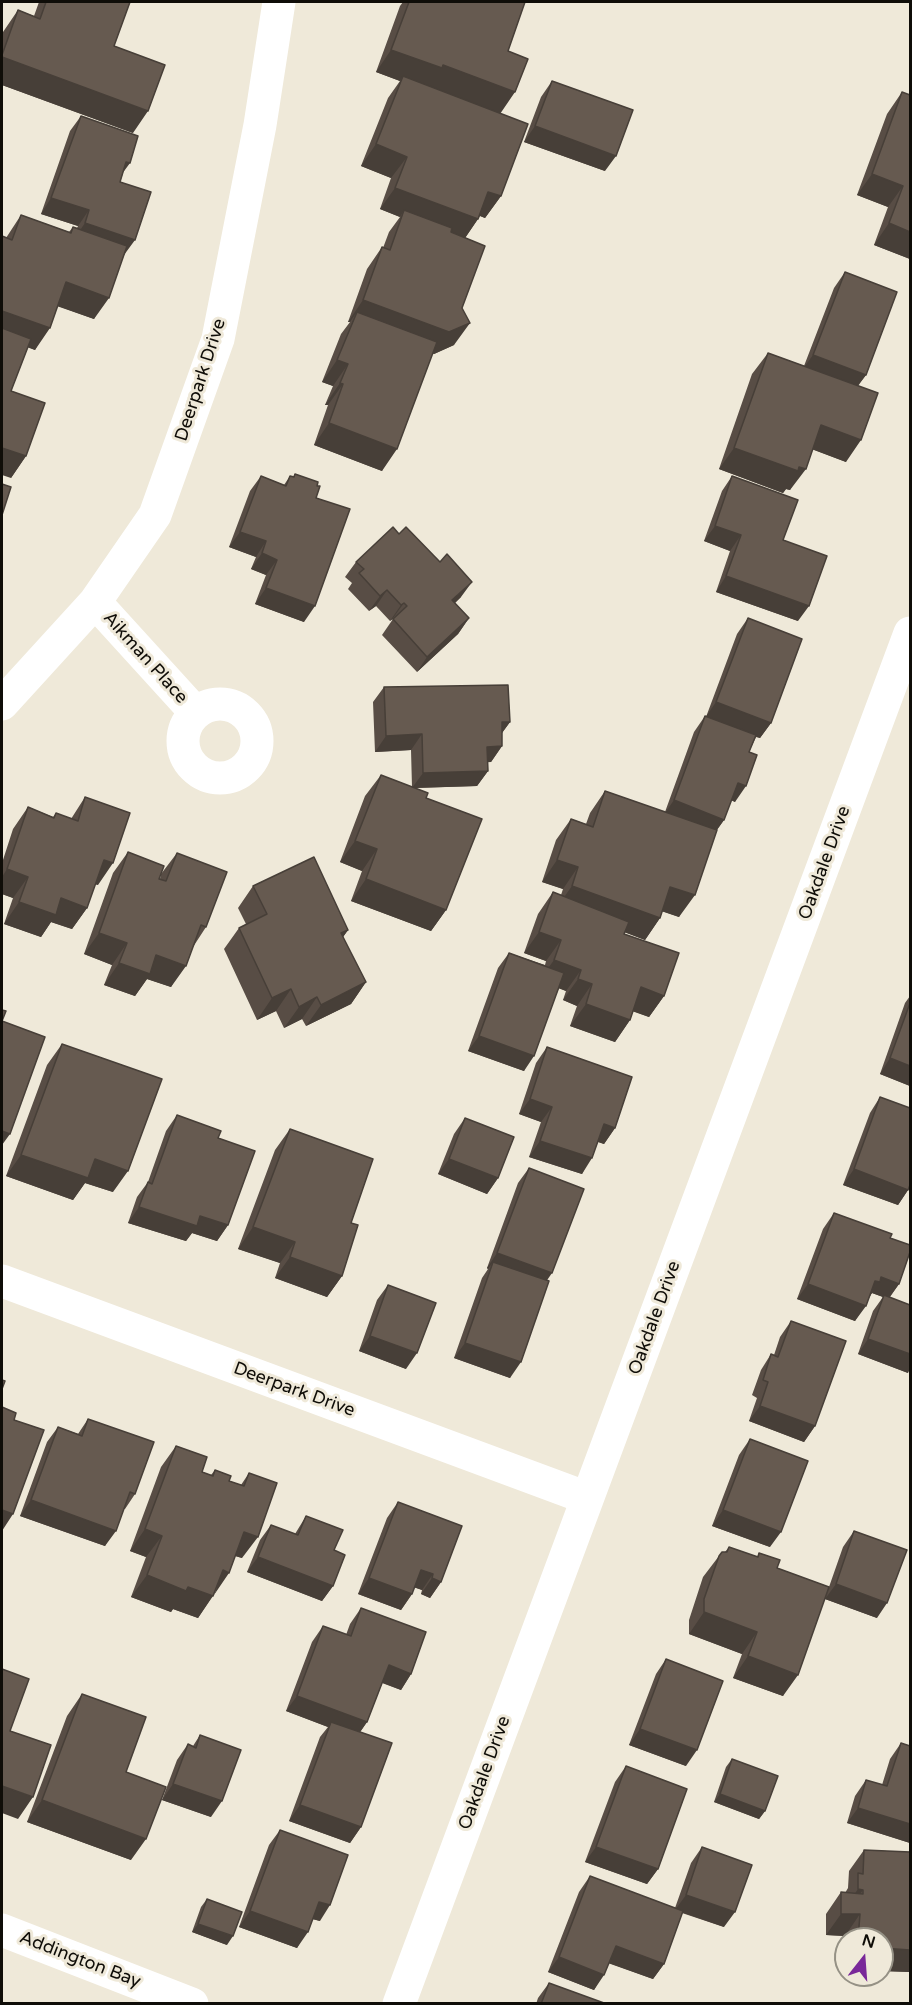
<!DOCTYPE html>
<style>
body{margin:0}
#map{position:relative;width:912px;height:2005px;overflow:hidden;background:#efe9d9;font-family:"Varela Round",sans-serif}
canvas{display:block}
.frame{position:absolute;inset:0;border:3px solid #0f0d08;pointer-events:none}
.north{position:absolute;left:834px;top:1927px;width:60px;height:60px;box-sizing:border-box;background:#efe9d9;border:2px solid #959185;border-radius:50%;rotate:17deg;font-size:16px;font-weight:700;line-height:24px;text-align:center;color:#0f0d08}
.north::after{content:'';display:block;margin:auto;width:21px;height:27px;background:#792899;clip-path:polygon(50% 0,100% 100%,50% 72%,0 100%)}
</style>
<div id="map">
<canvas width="912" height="2005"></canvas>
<div class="frame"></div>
<div class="north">N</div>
</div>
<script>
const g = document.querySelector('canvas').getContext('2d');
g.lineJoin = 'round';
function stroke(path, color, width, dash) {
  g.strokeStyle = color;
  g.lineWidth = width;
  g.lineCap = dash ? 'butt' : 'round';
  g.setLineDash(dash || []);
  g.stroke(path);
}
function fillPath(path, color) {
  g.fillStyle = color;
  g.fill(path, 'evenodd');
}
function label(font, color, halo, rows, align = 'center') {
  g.font = font + ' "Varela Round",sans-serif';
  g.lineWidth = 6;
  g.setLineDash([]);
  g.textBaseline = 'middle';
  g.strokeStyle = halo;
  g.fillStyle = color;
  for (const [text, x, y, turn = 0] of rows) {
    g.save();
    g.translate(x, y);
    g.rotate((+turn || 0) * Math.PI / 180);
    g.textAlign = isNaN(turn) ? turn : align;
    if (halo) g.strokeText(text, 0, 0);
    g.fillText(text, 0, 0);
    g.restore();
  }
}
stroke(new Path2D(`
 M95,602L196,713
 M183 741a37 37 0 1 1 74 0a37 37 0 1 1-74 0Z
 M2,704L95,602L155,515L218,339L260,125L279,2
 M2,1281L587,1498
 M2,1930L192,2004
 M399,2004L910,633`), '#fff', 33);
fillPath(new Path2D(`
 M39,2H130L114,46L133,133L2,85V36L3,32L18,10L34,16Z
 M403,2H525L508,51L500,113L501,196L485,218L480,216L465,238L462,308L454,345L434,354L432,353L382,471L314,445L328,405H325L333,386L322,382L341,334L350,322H348L367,269L382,247L383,248L389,232L400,217L380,209L391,178L361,166L388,98L400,81L376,72L400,6Z
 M552,81L605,171L524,142L541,97Z
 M902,92L910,259L874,245L888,207L857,195L887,114Z
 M81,116L123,173L120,182L124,255L94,319L58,306L35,350L28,347L11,391L26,456L11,478L6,238L21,215L69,232L73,227L77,228L78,226L41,214L70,131Z
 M845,272L866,375L858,385L846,462L812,449L790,490L786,489L783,493L719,469L752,374L768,353L804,366L834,288Z
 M295,474L317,486L304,622L255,604L266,575L251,569L256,557L229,547L250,491L261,476L284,485L290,476L293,477Z
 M732,476L798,621L716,592L730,551L704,541L722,491Z
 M356,562L461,597L455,603L469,618L458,634L417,672L382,635L393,619L390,621L376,606L369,611L348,589L352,583L345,577Z
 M748,618L771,723L760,738L756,737L749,752L735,802L731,800L724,820L717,830L679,917L662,911L660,918L645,940L625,932L624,934L664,996L649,1017L633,1011L630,1020L615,1042L570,1026L577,1006L563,1000L566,991L559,988L524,1071L468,1051L498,968L509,953L545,965L546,961L524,953L538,914L553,892L561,895L563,889L542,882L556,840L571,819L586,824L590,813L605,791L665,812L694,732L705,716L706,717L737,634Z
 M384,687L510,722L502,733V746L491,762H488V771L477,786L416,788L426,798L446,910L431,931L351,901L362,871L340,862L365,796L381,775L412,787L411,750L375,752L373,702Z
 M85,797L98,885L95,884L87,908L72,929L51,922L41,937L4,924L13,898L2,894V863L13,829L28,807L53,817L56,813L71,819Z
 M128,852L160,879L161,874L177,853L206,927L193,947L171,987L147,979L135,996L104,985L112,965L84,954L113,873Z
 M253,886L348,930L343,937L366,982L351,1004L306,1026L302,1019L284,1028L276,1011L257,1020L224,949L239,928L246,924L238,908Z
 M910,996V1086L880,1074L905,1003Z
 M62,1044L113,1192L85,1183L73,1200L6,1176L47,1065Z
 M547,1047L615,1128L604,1144L598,1142L582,1174L529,1157L541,1122L519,1114L536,1063Z
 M880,1097L908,1190L898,1205L843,1185L870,1113Z
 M177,1115L218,1138L228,1225L217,1241L192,1233L186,1241L128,1223L137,1197L148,1182L166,1131Z
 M465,1118L498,1178L487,1194L438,1174L454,1134Z
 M290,1129L351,1223L342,1276L327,1297L275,1278L280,1263L238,1249L275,1150Z
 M529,1168L547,1281L510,1378L454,1358L482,1278L488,1269L487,1268L518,1183Z
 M834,1213L890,1238L899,1284L890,1297L908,1373L858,1354L873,1311L883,1297L872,1293L855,1321L797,1299L823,1229Z
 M388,1285L406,1369L359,1351L377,1300Z
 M791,1321L815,1426L804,1442L749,1421L757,1398L752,1395L761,1370L771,1354L774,1355L780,1337Z
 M88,1419L135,1494L125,1509H124L105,1546L20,1516L47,1442L58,1427L78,1434Z
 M750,1439L770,1547L712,1526L739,1455Z
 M176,1446L202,1472L211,1475L215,1470L229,1481L241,1485L249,1473L242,1558L235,1556L213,1595L198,1618L173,1609L171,1612L131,1597L146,1557L130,1551L161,1467Z
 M398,1502L441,1582L430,1598L421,1594L422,1590L414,1587L412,1594L401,1610L358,1594L387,1518Z
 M306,1516L334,1550L333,1586L322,1601L247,1572L260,1540L271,1525L295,1534Z
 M854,1531L877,1618L825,1599L783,1696L733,1678L742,1654L689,1634V1620L703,1577L719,1556L725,1552L729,1547L757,1557L759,1553L777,1568L829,1587L843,1547Z
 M361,1608L411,1674L401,1690L382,1683L367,1722L360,1732L361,1827L350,1843L289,1821L320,1737L328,1727L286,1711L312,1642L323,1626L346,1635L350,1624Z
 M666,1659L686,1766L629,1745L656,1674Z
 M82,1694L126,1772L131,1860L27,1822L67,1716Z
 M200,1735L211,1817L162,1800L177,1760L188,1744L193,1746Z
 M901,1743L910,1746V1843L847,1823L855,1796L866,1780L882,1785L890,1759Z
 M732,1759L765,1811L759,1819L714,1802L726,1767Z
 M626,1766L658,1869L647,1884L585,1862L615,1782Z
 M280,1830L320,1921L313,1919L297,1948L239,1927L269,1845Z
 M702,1847L724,1927L682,1913L664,1964L653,1979L609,1963L594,1990L548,1972L579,1892L590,1876L675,1908L691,1863Z
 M864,1850L910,1852V1972L882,1971V1939H846V1969H843L845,1936L826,1935V1914L841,1892L845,1893L848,1888L849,1871Z
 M207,1899L227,1945L192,1932L201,1907Z
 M549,1983L603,2004H536L538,1998Z`), '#584d45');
fillPath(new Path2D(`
 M391,50L443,65L515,92L500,114L403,76L400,81L376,72Z
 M2,57L148,111L133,133L2,85Z
 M535,126L616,156L605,171L524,142Z
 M376,144L407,157L391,178L361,166Z
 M126,162L130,163L119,178Z
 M872,174L903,186L888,207L857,195Z
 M395,188L478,219L463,241L404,210L400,217L380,209Z
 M488,192L501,196L485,218L473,213Z
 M51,198L89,210L78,226L41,214Z
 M85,223L135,240L124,255L74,239Z
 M889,223L910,232V259L874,245Z
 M66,282L109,298L94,319L51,304Z
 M363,300L470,323L454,345L434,354L352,323L357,312L350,322H348Z
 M2,311L50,328L35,350L2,338Z
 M813,355L866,375L855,390L802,370Z
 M337,360L348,364L333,386L322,382Z
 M340,383L343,384L328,405H325Z
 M329,423L397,449L382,471L314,445Z
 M821,425L861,440L846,462L806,447Z
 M2,448L26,456L11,478L2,475Z
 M734,448L799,467L806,469L790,490L786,489L783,493L719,469Z
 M715,526L741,535L730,551L704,541Z
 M240,532L266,541L256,557L229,547Z
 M262,553L277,560L266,575L251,569Z
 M726,576L809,606L798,621L716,592Z
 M472,582L461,597L441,616L452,600Z
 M266,588L315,606L304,622L255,604Z
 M387,590L376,606L369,611L380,596Z
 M404,603L393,618L390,621L401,605Z
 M469,618L458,634L417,672L427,657Z
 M716,702L771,723L760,738L705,718Z
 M502,722H510L499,737Z
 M422,734L411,750L375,752L386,736Z
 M502,746L491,762L476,763L487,747Z
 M488,771L477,786L412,788L423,773Z
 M738,783L746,786L735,802L727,798Z
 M674,800L724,820L713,835L663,816Z
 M355,841L377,849L362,871L340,862Z
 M104,860L113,863L98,885L89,882Z
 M557,860L578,867L563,889L542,882Z
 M7,869L28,877L13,898L2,894V877Z
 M366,879L446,910L431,931L351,901Z
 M572,886L660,918L645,940L557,907Z
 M670,887L695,895L679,917L655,909Z
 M61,898L87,908L72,929L51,922L41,937L4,924L19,902Z
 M348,930L333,951L341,933Z
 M539,932L561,940L546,961L524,953Z
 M99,933L127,943L112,965L84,954Z
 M156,955L186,966L171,987L147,979L135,996L104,985L119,963Z
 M554,960L581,970L566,991L539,981Z
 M578,979L592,984L577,1006L563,1000Z
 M366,982L351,1004L306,1026L321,1005Z
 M641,987L664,996L649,1017L626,1009Z
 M291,989L276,1011L257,1020L272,998Z
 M317,997L302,1019L284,1028L299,1007Z
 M586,1004L630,1020L615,1042L570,1026Z
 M479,1036L534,1056L524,1071L468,1051Z
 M890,1058L910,1066V1086L880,1074Z
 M530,1099L552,1107L541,1122L519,1114Z
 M604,1124L615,1128L604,1144L593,1140Z
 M2,1131L10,1134L2,1145Z
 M540,1141L592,1158L582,1174L529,1157Z
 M21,1155L95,1159L128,1171L113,1192L85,1183L73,1200L6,1176Z
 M449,1159L498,1178L487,1194L438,1174Z
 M854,1169L908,1190L898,1205L843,1185Z
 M139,1207L200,1216L228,1225L217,1241L192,1233L186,1241L128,1223Z
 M253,1227L295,1242L280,1263L238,1249Z
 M497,1253L552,1273L541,1289L493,1262L488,1269L487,1268Z
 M290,1257L342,1276L327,1297L275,1278Z
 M881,1277L899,1284L888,1299L884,1295L883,1297L872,1293L869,1297L875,1281Z
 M808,1284L866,1306L855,1321L797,1299Z
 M370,1336L417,1353L406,1369L359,1351Z
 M868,1339L910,1354V1369L908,1373L858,1354Z
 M465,1343L521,1362L510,1378L454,1358Z
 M760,1406L815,1426L804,1442L749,1421Z
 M31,1500L116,1531L105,1546L20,1516Z
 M2,1510L13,1514L2,1531Z
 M723,1510L781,1532L770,1547L712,1526Z
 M145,1529L162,1536L146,1557L130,1551Z
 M244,1532L258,1537L242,1558L229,1554Z
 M258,1557L333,1586L322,1601L247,1572Z
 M223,1570L229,1573L214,1595Z
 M421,1570L433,1574L422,1590L410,1586Z
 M147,1575L188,1587L213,1596L198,1618L173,1609L171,1612L131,1597Z
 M369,1578L412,1594L401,1610L358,1594Z
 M432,1578L441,1582L430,1598L421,1594Z
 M836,1584L887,1603L877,1618L825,1599Z
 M704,1612L757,1632L742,1654L689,1634Z
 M748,1656L798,1675L783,1696L733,1678Z
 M389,1665L411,1674L401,1690L378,1681Z
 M297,1696L367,1722L356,1738L331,1722L328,1727L286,1711Z
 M640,1729L697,1750L686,1766L629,1745Z
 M173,1784L222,1801L211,1817L162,1800Z
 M2,1786L33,1797L18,1819L2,1813Z
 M720,1794L765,1811L759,1819L714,1802Z
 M42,1800L146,1839L131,1860L27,1822Z
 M300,1805L361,1827L350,1843L289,1821Z
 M858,1808L910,1824V1843L847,1823Z
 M596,1847L658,1869L647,1884L585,1862Z
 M858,1889L863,1890L848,1911H843Z
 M686,1895L735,1912L724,1927L675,1910Z
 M319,1902L330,1905L320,1921L308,1918Z
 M250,1911L308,1932L297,1948L239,1927Z
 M841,1914H860L845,1936L826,1935Z
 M198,1924L233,1936L227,1945L192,1932Z
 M616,1946L664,1964L653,1979L605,1962Z
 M882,1948L910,1950V1972L882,1971Z
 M559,1957L604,1975L594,1990L548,1972Z`), '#473f38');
const building = new Path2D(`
 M46,2H130L114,46L165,65L148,111L2,57V55L18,10L40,19Z
 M409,2H525L508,51L528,59L515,92L443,65L442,68L391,50Z
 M403,76L528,124L501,196L488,192L478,219L395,188L407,157L376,144Z
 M552,81L633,110L616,156L535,126Z
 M902,92L910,95V232L889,223L903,186L872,174Z
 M81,116L138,136L130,163L126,162L120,182L151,192L135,240L85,223L89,210L51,198Z
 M404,210L452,228L451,232L485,246L462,308L470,323L449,332L363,300L382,247L390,250Z
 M21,215L71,233L73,227L127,246L109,298L66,282L50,328L2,311V236L12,240Z
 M845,272L897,292L866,375L813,355Z
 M357,312L437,342L397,449L329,423L343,384L340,383L348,364L337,360Z
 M2,328L31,339L11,391L45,403L26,456L2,448Z
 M768,353L878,393L861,440L821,425L806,469L799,467L798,471L734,448Z
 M295,474L318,482L317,486H320L316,498L350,509L315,606L266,588L277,560L262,553L266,541L240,532L261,476L286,486L290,476L294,477Z
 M732,476L798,500L783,540L827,556L809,606L726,576L741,535L715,526Z
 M2,484L11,487L2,515Z
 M393,527L399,534L406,527L440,562L447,554L472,582L452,600L469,618L427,657L393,619L407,606L404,603L401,605L387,590L380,596L359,573L364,569L356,562Z
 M748,618L802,639L771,723L716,702Z
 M508,685L510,722H502V746L487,747L488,771L423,773L422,734L386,736L384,687Z
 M705,716L756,735L749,752L757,755L746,786L738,783L724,820L674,800Z
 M381,775L428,793L426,798L482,819L446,910L366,879L377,849L355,841Z
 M605,791L717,830L695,895L670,887L660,918L572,886L578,867L557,860L571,819L593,827Z
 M85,797L130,813L113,863L104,860L87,908L61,898L56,915L19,902L28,877L7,869L28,807L54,818L56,813L78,821Z
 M128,852L164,866L159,879L166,881L177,853L227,872L206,927L201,925L186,966L156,955L150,974L119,963L127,943L99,933Z
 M314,857L348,930L341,933L366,982L321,1005L317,997L299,1007L291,989L272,998L239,928L267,914L253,886Z
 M553,892L629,922L624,934L679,953L664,996L641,987L630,1020L586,1004L592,984L578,979L581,970L554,960L561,940L539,932Z
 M509,953L564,973L534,1056L479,1036Z
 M910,1003V1066L890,1058Z
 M2,1010L6,1011L2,1021L45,1037L10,1134L2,1131Z
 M62,1044L162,1079L128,1171L95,1159L88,1178L21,1155Z
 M547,1047L632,1077L615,1128L604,1124L592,1158L540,1141L552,1107L530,1099Z
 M880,1097L910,1108V1185L908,1190L854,1169Z
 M177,1115L221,1131L218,1138L255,1151L228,1225L200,1216L197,1226L139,1207L148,1182L152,1184Z
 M465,1118L514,1137L498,1178L449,1159Z
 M290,1129L373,1159L351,1223L358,1225L342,1276L290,1257L295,1242L253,1227Z
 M529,1168L584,1189L552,1273L497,1253Z
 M834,1213L892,1234L890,1238L910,1245V1252L899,1284L881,1277L880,1282L875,1281L866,1306L808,1284Z
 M493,1262L549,1281L521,1362L465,1343Z
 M388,1285L436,1303L417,1353L370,1336Z
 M884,1295L910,1305V1354L868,1339Z
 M791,1321L846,1341L815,1426L760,1406L768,1382L763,1380L771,1354L778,1357Z
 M2,1380L5,1381L2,1389Z
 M2,1407L16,1413L14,1420L44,1430L13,1514L2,1510Z
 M88,1419L154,1442L135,1494L130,1492L116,1531L31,1500L58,1427L82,1436Z
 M750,1439L808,1461L781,1532L723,1510Z
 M176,1446L207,1457L202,1472L213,1476L215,1470L231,1476L229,1481L244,1486L249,1473L277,1483L258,1537L244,1532L229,1573L223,1570L213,1596L188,1587L186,1591L147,1575L162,1536L145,1529Z
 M398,1502L462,1526L441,1582L432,1578L433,1574L421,1570L412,1594L369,1578Z
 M306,1516L343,1530L334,1550L345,1555L333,1586L258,1557L271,1525L298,1535Z
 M854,1531L907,1550L887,1603L836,1584Z
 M729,1547L758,1557L759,1553L780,1560L777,1568L829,1587L798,1675L748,1656L757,1632L704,1612V1599L719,1556L722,1552H727Z
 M361,1608L426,1632L411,1674L389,1665L367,1722L297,1696L323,1626L351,1636Z
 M666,1659L723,1681L697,1750L640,1729Z
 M2,1669L29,1679L10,1731L51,1745L33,1797L2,1786Z
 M82,1694L146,1717L126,1772L166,1787L146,1839L42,1800Z
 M331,1722L392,1743L361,1827L300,1805Z
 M200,1735L241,1750L222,1801L173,1784L188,1744L196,1748Z
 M901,1743L910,1746V1824L858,1808L866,1780L887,1786Z
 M732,1759L778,1776L765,1811L720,1794Z
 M626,1766L687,1789L658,1869L596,1847Z
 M280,1830L348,1855L330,1905L319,1902L308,1932L250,1911Z
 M702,1847L752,1865L735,1912L686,1895Z
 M864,1850L910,1852V1950L882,1948V1939H858L860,1914H841V1892L863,1894V1890L858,1889V1873L863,1874Z
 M590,1876L683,1911L664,1964L616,1946L604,1975L559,1957Z
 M207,1899L242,1912L233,1936L198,1924Z
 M549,1983L604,2003L603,2004H541Z`);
fillPath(building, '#665a50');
stroke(building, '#473f38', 1.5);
label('18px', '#0f0d08', '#efe9d9', [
 ["Deerpark Drive",201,380,-72],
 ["Aikman Place",145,658,48],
 ["Oakdale Drive",825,863,-70],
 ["Oakdale Drive",655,1318,-70],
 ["Deerpark Drive",294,1390,20],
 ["Oakdale Drive",485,1773,-70],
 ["Addington Bay",80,1960,21]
]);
</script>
